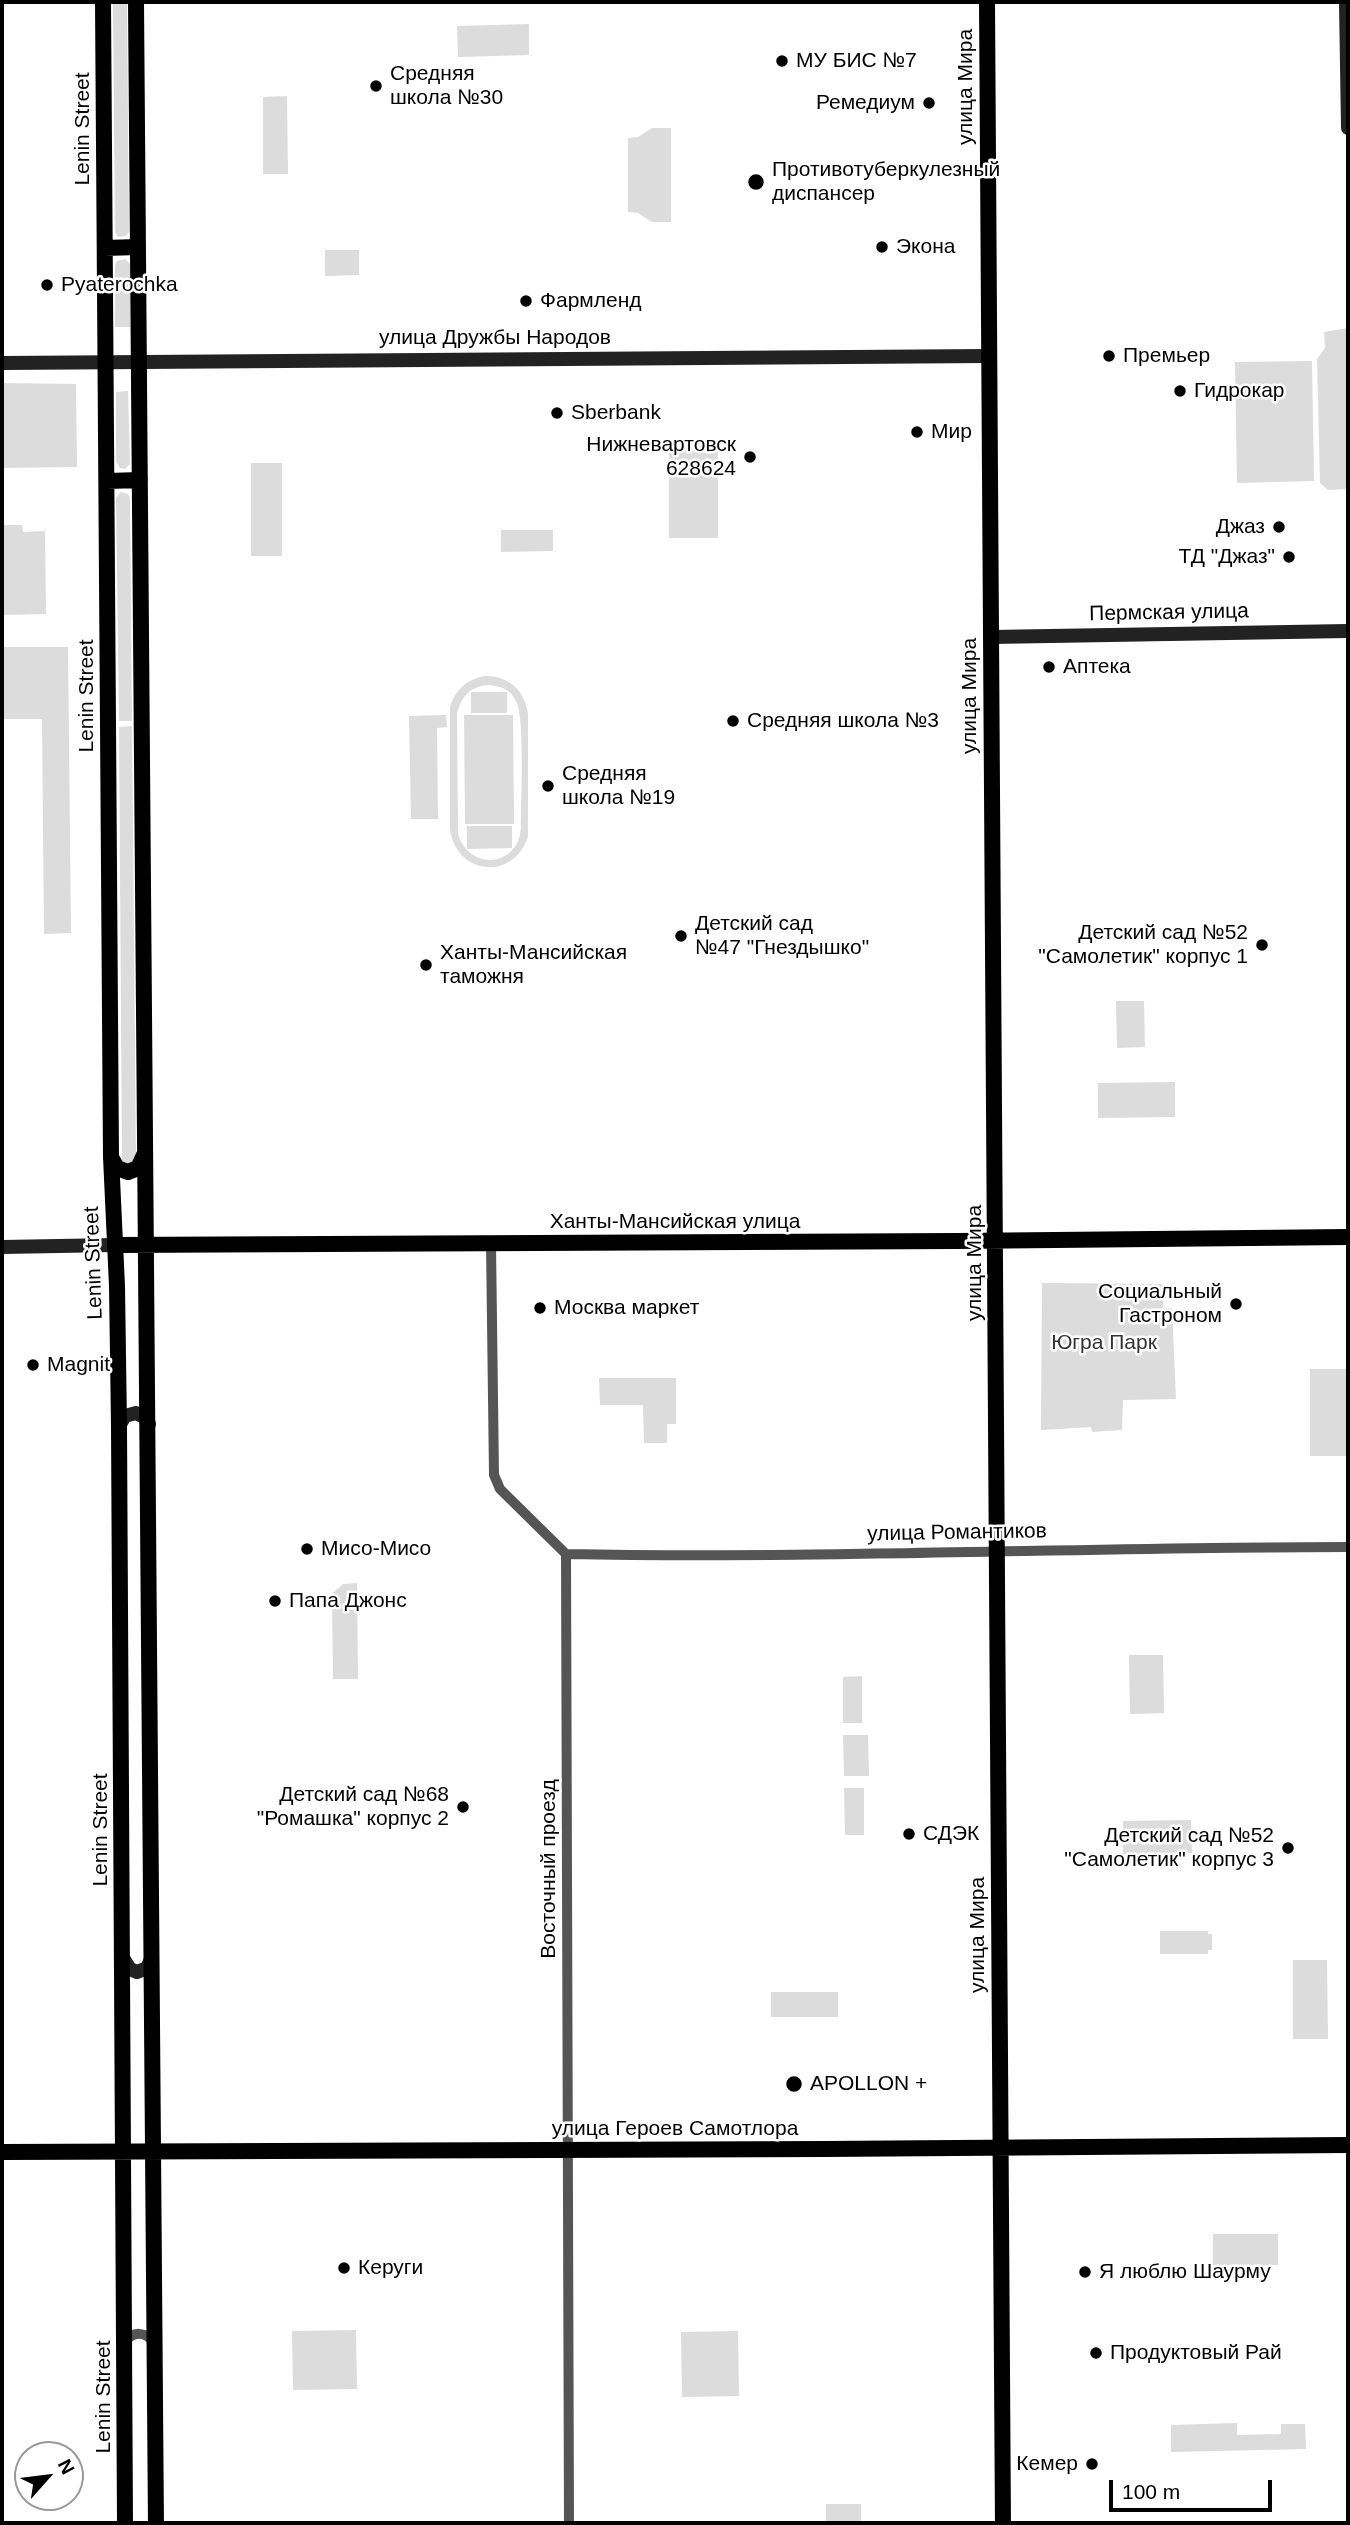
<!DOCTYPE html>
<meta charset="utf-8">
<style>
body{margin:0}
#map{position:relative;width:1350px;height:2525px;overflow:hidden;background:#fff;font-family:Helvetica,sans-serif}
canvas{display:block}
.frame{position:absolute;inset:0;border:4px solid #000;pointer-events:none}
.north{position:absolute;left:14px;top:2441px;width:70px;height:70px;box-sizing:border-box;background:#fff;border:2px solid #999;border-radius:50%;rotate:62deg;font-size:19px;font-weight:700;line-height:28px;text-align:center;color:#000}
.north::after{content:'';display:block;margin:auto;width:24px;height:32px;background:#000;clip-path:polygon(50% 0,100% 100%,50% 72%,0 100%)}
.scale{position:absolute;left:1109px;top:2480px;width:163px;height:32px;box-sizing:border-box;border:4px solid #000;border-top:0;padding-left:9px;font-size:21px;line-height:24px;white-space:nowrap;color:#000;-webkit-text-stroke:5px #fff;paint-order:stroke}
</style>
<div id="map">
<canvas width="1350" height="2525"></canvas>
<div class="frame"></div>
<div class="north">N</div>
<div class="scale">100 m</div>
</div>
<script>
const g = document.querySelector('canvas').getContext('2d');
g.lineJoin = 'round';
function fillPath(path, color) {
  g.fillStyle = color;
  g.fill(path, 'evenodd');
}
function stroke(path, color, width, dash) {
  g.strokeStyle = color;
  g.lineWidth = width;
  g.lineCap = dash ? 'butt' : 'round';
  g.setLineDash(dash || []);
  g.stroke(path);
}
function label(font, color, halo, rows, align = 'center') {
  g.font = font + ' Helvetica,sans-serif';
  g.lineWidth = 5;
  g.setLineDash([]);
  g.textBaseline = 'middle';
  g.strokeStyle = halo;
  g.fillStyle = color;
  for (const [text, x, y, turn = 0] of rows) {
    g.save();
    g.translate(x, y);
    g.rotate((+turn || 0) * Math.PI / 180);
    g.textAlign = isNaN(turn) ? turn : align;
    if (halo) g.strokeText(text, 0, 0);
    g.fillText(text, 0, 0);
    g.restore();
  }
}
fillPath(new Path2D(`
 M113,2H127L129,232L126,236L118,237L115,232Z
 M529,24V55L458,57L457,26Z
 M287,96L288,174H263V97Z
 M652,128H671V222H652L638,213L628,212V138L638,137Z
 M325,250H359V275L325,276Z
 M125,259L130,264V327H115V265L117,261Z
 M1348,328V489L1328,490L1320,483L1317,359L1325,348L1324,332Z
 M1312,361L1314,481L1237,483L1235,362Z
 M2,383L76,384L77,467L2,468Z
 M128,391L130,464L125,469L120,468L116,462V392Z
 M669,443H718V538H669Z
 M251,463H282V556H251Z
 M121,492L128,494L130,498L132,721H119L116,498Z
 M2,525H22L23,532L45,531L46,614L2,615Z
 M501,530H553V551L501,552Z
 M2,647H68L71,933L44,934L42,719H2Z
 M484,676C508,675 525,690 528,714V836C515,881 456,876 450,829V707C455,690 466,680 484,676ZM489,685C501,686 511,690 516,701C525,717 521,804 521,827C519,867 470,872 458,834L457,714C461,696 471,686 489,685Z
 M471,692H507V713H471Z
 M446,715L447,727L437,728L438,819H411L409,716Z
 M464,715H513L514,824H465Z
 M132,726L136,1161L133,1164H125L122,1161L119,727Z
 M467,826H512V848L467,849Z
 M1116,1001H1144L1145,1047L1117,1048Z
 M1175,1082V1117L1098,1118V1083Z
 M1042,1283L1163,1284V1308H1172L1176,1399L1123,1400L1122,1430L1092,1432L1091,1427L1041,1430Z
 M1310,1369H1348V1456H1310Z
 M599,1378H676V1424H667V1443H644L643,1405H600Z
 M357,1583L358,1679H333L332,1594L343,1584Z
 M1129,1655H1163L1164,1713L1130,1714Z
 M862,1676V1723H843V1677Z
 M843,1735H868L869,1776H844Z
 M844,1788H864V1835H845Z
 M1191,1820L1192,1853L1123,1854V1821Z
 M1208,1931V1934H1212V1950H1208V1954H1160V1931Z
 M1293,1960H1327L1328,2039H1293Z
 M771,1992H838V2017H771Z
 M1213,2234H1278V2265H1213Z
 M356,2330L357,2389L293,2390L292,2331Z
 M738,2331L739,2396L682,2397L681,2332Z
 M1237,2423V2435L1281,2434V2424H1305L1306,2449L1171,2452V2425Z
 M826,2504H861V2523H826Z`), '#dcdcdc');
stroke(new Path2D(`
 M491,1244L494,1475L500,1489L566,1554L569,2523
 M566,1554C826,1559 1087,1547 1348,1547
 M124,2344C132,2330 147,2331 154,2344`), '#555', 10);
stroke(new Path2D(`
 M1346,2L1348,128
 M2,363L989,356
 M991,637L1348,631
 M2,1247L115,1245
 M119,1426L125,1416L136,1413L144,1417L149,1424
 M123,1958L130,1969L137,1972L147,1968L152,1957`), '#222', 14);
stroke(new Path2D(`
 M103,2L111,1157L117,1286L119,1426L125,2523
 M136,2L156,2523
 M987,2L1003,2523
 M105,248L138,247
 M107,481L140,480
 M111,1157L117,1168L128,1172L138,1168L144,1155
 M115,1245L957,1241L1348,1237
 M2,2152L825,2149L1348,2145`), '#000', 16);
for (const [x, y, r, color] of [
 [782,61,7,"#000"],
 [376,86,7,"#000"],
 [929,103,7,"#000"],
 [756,182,9,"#000"],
 [882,247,7,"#000"],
 [47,285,7,"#000"],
 [526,301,7,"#000"],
 [1109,356,7,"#000"],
 [1180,391,7,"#000"],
 [557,413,7,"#000"],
 [917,432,7,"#000"],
 [750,457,7,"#000"],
 [1279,527,7,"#000"],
 [1289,557,7,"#000"],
 [1049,667,7,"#000"],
 [733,721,7,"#000"],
 [548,786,7,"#000"],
 [681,936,7,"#000"],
 [1262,945,7,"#000"],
 [426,965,7,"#000"],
 [1236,1304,7,"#000"],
 [540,1308,7,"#000"],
 [33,1365,7,"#000"],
 [307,1549,7,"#000"],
 [275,1601,7,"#000"],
 [463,1807,7,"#000"],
 [909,1834,7,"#000"],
 [1288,1848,7,"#000"],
 [794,2084,9,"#000"],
 [344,2268,7,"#000"],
 [1085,2272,7,"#000"],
 [1096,2353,7,"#000"],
 [1092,2464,7,"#000"]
]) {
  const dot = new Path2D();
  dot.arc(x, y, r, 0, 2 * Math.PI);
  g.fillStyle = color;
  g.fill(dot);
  stroke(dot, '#fff', 2.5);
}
label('21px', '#000', '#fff', [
 ["МУ БИС №7",796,61],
 ["Средняя",390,74],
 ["школа №30",390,98],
 ["Ремедиум",915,103,"right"],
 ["Противотуберкулезный",772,170],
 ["диспансер",772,194],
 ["Экона",896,247],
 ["Pyaterochka",61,285],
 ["Фармленд",540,301],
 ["Премьер",1123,356],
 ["Гидрокар",1194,391],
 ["Sberbank",571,413],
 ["Мир",931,432],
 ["Нижневартовск",736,445,"right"],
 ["628624",736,469,"right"],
 ["Джаз",1265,527,"right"],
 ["ТД \"Джаз\"",1275,557,"right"],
 ["Аптека",1063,667],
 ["Средняя школа №3",747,721],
 ["Средняя",562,774],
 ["школа №19",562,798],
 ["Детский сад",695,924],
 ["№47 \"Гнездышко\"",695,948],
 ["Детский сад №52",1248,933,"right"],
 ["\"Самолетик\" корпус 1",1248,957,"right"],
 ["Ханты-Мансийская",440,953],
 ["таможня",440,977],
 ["Социальный",1222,1292,"right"],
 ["Гастроном",1222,1316,"right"],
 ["Москва маркет",554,1308],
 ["Magnit",47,1365],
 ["Мисо-Мисо",321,1549],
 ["Папа Джонс",289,1601],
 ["Детский сад №68",449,1795,"right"],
 ["\"Ромашка\" корпус 2",449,1819,"right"],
 ["СДЭК",923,1834],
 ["Детский сад №52",1274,1836,"right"],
 ["\"Самолетик\" корпус 3",1274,1860,"right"],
 ["APOLLON +",810,2084],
 ["Керуги",358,2268],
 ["Я люблю Шаурму",1099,2272],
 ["Продуктовый Рай",1110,2353],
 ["Кемер",1078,2464,"right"]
], 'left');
label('21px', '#000', '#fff', [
 ["улица Мира",966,87,-90],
 ["Lenin Street",83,129,-90],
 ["улица Дружбы Народов",495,338],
 ["Пермская улица",1169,613,-1],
 ["Lenin Street",87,696,-90],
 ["улица Мира",970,696,-90],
 ["Ханты-Мансийская улица",675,1222],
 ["Lenin Street",94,1263,-92],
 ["улица Мира",975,1263,-90],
 ["улица Романтиков",957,1533,-1],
 ["Lenin Street",101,1830,-90],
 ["Восточный проезд",549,1869,-90],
 ["улица Мира",978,1935,-90],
 ["улица Героев Самотлора",675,2129],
 ["Lenin Street",104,2397,-90]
]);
label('21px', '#333', '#fff', [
 ["Югра Парк",1104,1343]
]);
</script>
